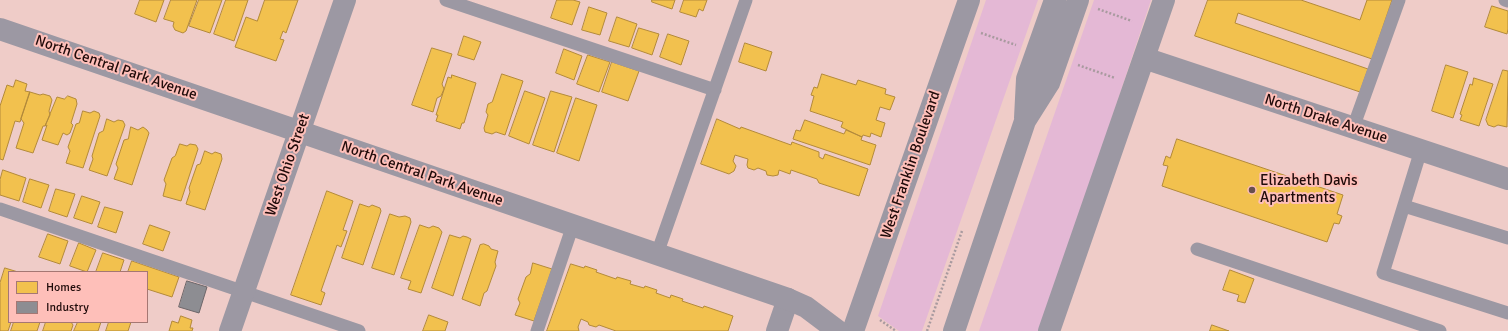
<!DOCTYPE html>
<style>
body{margin:0}
#map{position:relative;width:1508px;height:331px;overflow:hidden;background:#efccc8;font-family:Signika,sans-serif}
canvas{display:block}
.legend{position:absolute;left:8px;top:271px;width:140px;height:52px;box-sizing:border-box;background:#febfb9;border:1px solid #a57773;margin:0;padding:5px 7px;list-style:none;font-size:12px;color:#200b0a}
.legend li{display:flex;align-items:center;gap:8px;height:20px}
.legend b{width:20px;border:1px solid #a57773}
</style>
<div id="map">
<canvas width="1508" height="331"></canvas>
<ul class="legend">
<li><b style="height:11px;background:#f2c14e"></b>Homes</li>
<li><b style="height:11px;background:#8d8d92"></b>Industry</li>
</ul>
</div>
<script>
const g = document.querySelector('canvas').getContext('2d');
g.lineJoin = 'round';
function fillPath(path, color) {
  g.fillStyle = color;
  g.fill(path, 'evenodd');
}
function stroke(path, color, width, dash) {
  g.strokeStyle = color;
  g.lineWidth = width;
  g.lineCap = dash ? 'butt' : 'round';
  g.setLineDash(dash || []);
  g.stroke(path);
}
function label(font, color, halo, rows, align = 'center') {
  g.font = font + ' Signika,sans-serif';
  g.lineWidth = 4;
  g.setLineDash([]);
  g.textBaseline = 'middle';
  g.strokeStyle = halo;
  g.fillStyle = color;
  for (const [text, x, y, turn = 0] of rows) {
    g.save();
    g.translate(x, y);
    g.rotate((+turn || 0) * Math.PI / 180);
    g.textAlign = isNaN(turn) ? turn : align;
    if (halo) g.strokeText(text, 0, 0);
    g.fillText(text, 0, 0);
    g.restore();
  }
}
fillPath(new Path2D(`
 M986,0H1038L922,331H899L878,316Z
 M1094,0H1151L1041,331H979Z`), '#e4b8d5');
const homes = new Path2D(`
 M140,0H164L156,22L135,14Z
 M171,0H197L186,31L183,33L175,30L173,26L174,22L164,19Z
 M199,0H222L210,33L189,26Z
 M226,0H248L234,41L214,34Z
 M265,0H298L286,33L283,31L280,39L284,40L276,61L235,47L246,17L257,21Z
 M557,0H573L580,2L572,25L551,18Z
 M652,0H675L672,9L652,2Z
 M684,0H707L703,11L699,9L696,17L680,12Z
 M1208,0H1301L1360,20L1367,0H1392L1372,59L1238,13L1235,23L1368,69L1360,92L1195,36Z
 M1492,6L1508,11V29L1507,34L1485,27Z
 M589,7L607,13L600,35L582,30Z
 M617,17L637,24L629,47L609,41Z
 M639,28L659,34L652,55L632,48Z
 M668,34L689,41L681,65L660,57Z
 M464,36L481,42L474,60L458,55Z
 M745,43L772,52L766,71L739,62Z
 M432,48L452,54L442,84L444,89L441,96L437,98L433,112L412,105Z
 M564,49L582,56L574,80L556,73Z
 M588,55L610,62L599,92L577,84Z
 M612,62L639,71L628,101L602,92Z
 M1446,65L1468,72L1453,118L1432,111Z
 M1503,70L1508,71L1507,127L1498,125L1494,127L1488,125L1486,120Z
 M502,74L523,81L505,135L496,132L492,134L485,132L484,128L488,115L486,112L488,104L492,102Z
 M822,74L856,85L858,80L886,89L885,94L895,97L890,110L880,107L876,120L885,123L881,137L871,133L870,137L863,135L862,137L841,127L843,122L810,111L814,96L811,95L814,87L817,88Z
 M452,75L476,83L464,123H462L460,129L436,121L438,115H436L448,77L451,78Z
 M1474,78L1493,84L1479,126L1460,120L1462,115L1460,114L1470,84L1472,85Z
 M16,80L27,84L25,91L30,92L20,122L15,121L3,160L0,159V106L7,85L13,87Z
 M525,91L545,98L529,144L509,136Z
 M551,91L572,97L554,152L533,145Z
 M30,92L40,95L43,94L50,96L52,100L49,111L50,115L45,126H43L33,153L16,148L24,123L21,119Z
 M68,96L76,99L77,104L71,123L73,125L70,133L67,135L63,133L58,145L42,140L47,125L45,126L57,97L64,99Z
 M576,98L597,105L579,161L557,153Z
 M83,111L90,113L94,111L99,113L100,116L83,168L66,163L70,151L68,147L76,124L79,123Z
 M107,119L114,122L118,120L123,121L125,125L107,176L89,170L93,159L92,156L99,133L103,131Z
 M717,119L740,129L741,127L791,145L792,142L819,152V157L823,159L825,154L868,169L859,196L819,183L817,179L791,170L790,174L779,170L778,175L773,176L767,175L766,171L758,168L754,170L748,168L747,165L748,159L735,155L733,161L736,166L734,171L729,174L701,164Z
 M805,120L844,134L846,130L862,137L861,140L876,145L870,165L793,139L796,130L800,131Z
 M131,127L138,130L143,127L147,130L149,133L132,185L114,179L118,168L116,164L124,140L128,139Z
 M1177,139L1343,195L1337,214L1342,216L1339,224L1334,223L1327,242L1162,186L1168,166L1163,165L1166,156L1170,158Z
 M180,144L187,146L190,144L196,145L198,149L181,201L163,196L166,184L164,180L172,158L175,156Z
 M205,151L212,154L215,152L221,154L222,159L205,210L186,204L190,192L189,188L197,165L200,164Z
 M3,170L26,178L19,201L0,195V180Z
 M30,179L49,185L41,208L23,202Z
 M56,189L75,194L67,217L49,211Z
 M327,191L353,201L343,230L347,231L341,247L337,245L321,291L325,293L321,305L291,295Z
 M82,196L100,202L92,224L74,218Z
 M360,204L369,207L372,205L380,208L381,211L363,265L342,258Z
 M105,207L123,212L116,233L98,227Z
 M390,214L399,217L405,216L410,218L411,222L394,275L372,268Z
 M150,225L170,232L163,251L143,244Z
 M420,225L429,228L433,226L439,228L442,232L421,293L408,289L411,281L401,278Z
 M48,234L68,241L60,264L39,257Z
 M450,235L460,238L463,236L467,237L471,239L453,296L432,288Z
 M79,243L96,250L87,272L70,266Z
 M484,244L489,246L491,249L498,251L495,262L496,266L487,291L484,293L480,306L462,299L480,245Z
 M103,253L124,260L120,272H96Z
 M132,261L179,277L172,297L147,289V272H128Z
 M533,263L552,269L534,321L515,315L520,303L518,299L526,277L530,274Z
 M571,264L584,268L585,266L597,270L596,272L616,279L617,277L631,281L630,284L644,288L645,286L657,290L656,293L670,298L671,295L683,299L682,301L703,308L704,306L733,316L728,331H616L599,325L596,327L589,325L588,322L581,319L578,327L579,331H547Z
 M5,268L18,272H9V322H11L8,331H0V283Z
 M1230,270L1254,279L1245,303L1237,301L1239,295L1223,290Z
 M429,315L448,322L445,331H423Z
 M181,316L192,320L190,328H193L192,331H169L172,321L178,323Z
 M14,322H40L37,331H11Z
 M46,322H71L73,325L71,331H43Z
 M78,322H101L98,331H74Z
 M109,322H131L128,331H106Z
 M1212,325L1229,331H1210Z`);
fillPath(homes, '#f2c14e');
stroke(homes, '#b38a3a', 1);
const industry = new Path2D(`
 M187,281L207,287L199,313L179,307Z`);
fillPath(industry, '#8d8d92');
stroke(industry, '#6c6669', 1);
stroke(new Path2D(`
 M1098,9L1132,21
 M981,33L1016,45
 M1078,65L1115,78
 M880,320L896,331
 M927,331L962,231`), '#a89a9f', 2.5, [2, 2]);
stroke(new Path2D(`
 M446,0L715,90
 M1505,0L1508,1
 M1353,128L1399,0
 M1421,150L1383,273L1508,313
 M1404,206L1508,238
 M0,209L359,331
 M1197,249L1440,331
 M657,254L746,0
 M537,331L573,225`), '#9c98a3', 13);
stroke(new Path2D(`
 M1144,58L1508,179
 M230,331L345,0
 M777,331L788,299
 M853,331L969,0
 M1049,331L1164,0`), '#9c98a3', 22);
stroke(new Path2D(`
 M0,29L788,299L806,307L838,331
 M1025,118L1027,79L1055,0
 M954,331L1025,121L1049,83L1078,0`), '#9c98a3', 22);
for (const [x, y, r, color] of [
 [1252,190,4,"#684f4c"]
]) {
  const dot = new Path2D();
  dot.arc(x, y, r, 0, 2 * Math.PI);
  g.fillStyle = color;
  g.fill(dot);
  stroke(dot, '#febfb9', 1.5);
}
label('15px', '#200b0a', '#febfb9', [
 ["North Central Park Avenue",116,68,19],
 ["North Drake Avenue",1326,119,18],
 ["West Ohio Street",288,165,-71],
 ["West Franklin Boulevard",911,165,-71],
 ["North Central Park Avenue",422,174,19]
]);
label('15px', '#200b0a', '#febfb9', [
 ["Elizabeth Davis",1260,181],
 ["Apartments",1260,198]
], 'left');
</script>
